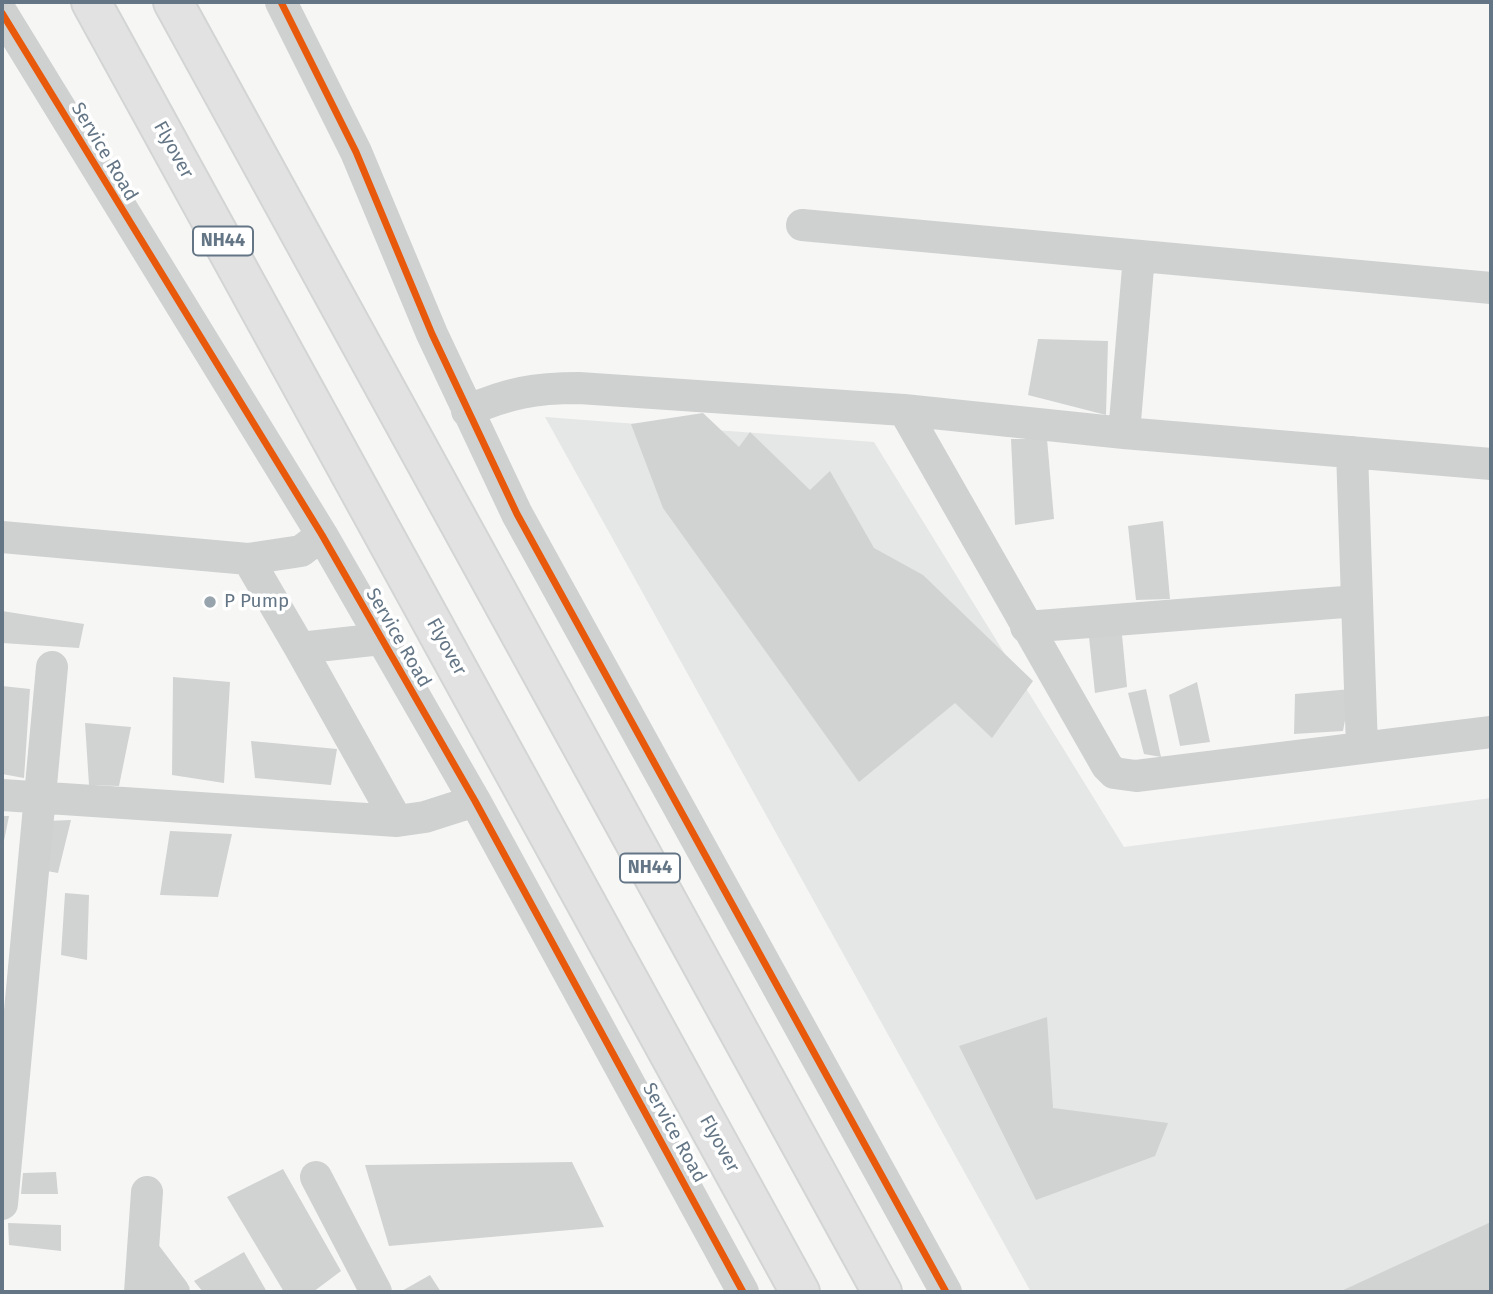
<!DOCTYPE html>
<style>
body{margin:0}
#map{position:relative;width:1493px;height:1294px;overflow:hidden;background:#f6f6f5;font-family:"Fira Sans",sans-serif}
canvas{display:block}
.frame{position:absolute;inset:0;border:4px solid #647686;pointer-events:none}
</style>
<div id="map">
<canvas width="1493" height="1294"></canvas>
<div class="frame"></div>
</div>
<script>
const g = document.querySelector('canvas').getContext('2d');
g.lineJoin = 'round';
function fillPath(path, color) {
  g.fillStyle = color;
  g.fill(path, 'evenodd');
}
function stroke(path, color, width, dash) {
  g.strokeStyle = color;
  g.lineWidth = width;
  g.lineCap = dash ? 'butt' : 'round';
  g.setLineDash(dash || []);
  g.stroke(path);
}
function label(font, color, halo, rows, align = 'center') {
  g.font = font + ' "Fira Sans",sans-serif';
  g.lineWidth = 7;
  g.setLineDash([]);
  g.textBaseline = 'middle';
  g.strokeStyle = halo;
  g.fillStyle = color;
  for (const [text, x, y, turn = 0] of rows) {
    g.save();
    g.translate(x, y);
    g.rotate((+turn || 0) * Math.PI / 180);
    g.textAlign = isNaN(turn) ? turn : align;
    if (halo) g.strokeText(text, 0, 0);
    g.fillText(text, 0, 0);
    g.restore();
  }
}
fillPath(new Path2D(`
 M545,417L874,442L1124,847L1491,798V1292H1031Z`), '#e5e6e6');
fillPath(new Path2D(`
 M1038,339L1108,341L1106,415L1028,395Z
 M703,413L739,447L750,432L810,490L830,471L874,548L923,575L1033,681L992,738L955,703L859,782L663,508L631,424Z
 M1011,439H1047L1054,519L1015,525Z
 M1163,521L1170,599L1136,600L1128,526Z
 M2,611L84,624L79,648L2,643Z
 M1122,635L1127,687L1095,693L1089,637Z
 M173,677L230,682L224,783L172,775Z
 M1197,682L1210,742L1180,746L1169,695Z
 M2,686L30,689L24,778L2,774Z
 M1146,689L1161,757L1144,754L1128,693Z
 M1351,689L1343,731L1294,734L1295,694Z
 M85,723L131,727L119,786L89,785Z
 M251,741L337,749L331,785L255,778Z
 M2,816H9L3,846H2Z
 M71,820L58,873L47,871L46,821Z
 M170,831L232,834L218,897L160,895Z
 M65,893L89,895L87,960L61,955Z
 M1047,1017L1053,1108L1168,1123L1155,1156L1036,1200L959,1046Z
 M572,1162L604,1227L389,1246L365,1165Z
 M283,1169L341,1271L313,1292H284L227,1197Z
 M56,1172L58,1194H21L23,1173Z
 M1491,1222V1292H1339Z
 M8,1223L61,1225V1251L9,1245Z
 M244,1252L267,1292H203L194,1281Z
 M430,1275L441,1292H400Z`), '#d1d2d2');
const highway = new Path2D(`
 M91,2L800,1292
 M173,2L882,1292`);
stroke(highway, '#d3d4d4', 42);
stroke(new Path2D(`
 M281,2L356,152L432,334L517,514L946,1292
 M2,13L322,535L475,801L743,1292
 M802,225L1491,288
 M904,410L1107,766L1114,773L1136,776L1491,732
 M467,411C508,393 535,388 579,388L904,410L1124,433L1491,464
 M1124,433L1139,256
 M1352,452L1362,748
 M2,537L248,559L301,551L322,535
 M248,559L300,648
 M1026,627L1357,601
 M381,639L300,648L397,821
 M2,795L397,821L425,817L475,801
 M316,1177L376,1292
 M2,1204L52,667
 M143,1251L174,1292
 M140,1292L147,1192`), '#cfd1d1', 32);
stroke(highway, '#e2e2e3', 38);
stroke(new Path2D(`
 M281,2L356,152L432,334L517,514L946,1292
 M2,13L322,535L475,801L743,1292`), '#e8590c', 7);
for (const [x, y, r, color] of [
 [210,602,7,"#97a3ad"]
]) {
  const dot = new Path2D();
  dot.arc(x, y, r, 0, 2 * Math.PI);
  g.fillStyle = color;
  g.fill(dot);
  stroke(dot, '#fff', 2.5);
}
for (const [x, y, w] of [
 [223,241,60],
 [650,868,60]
]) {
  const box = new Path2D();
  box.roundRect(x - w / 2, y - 14.5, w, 29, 5);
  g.fillStyle = '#fff';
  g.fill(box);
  stroke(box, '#647686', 2);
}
label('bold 18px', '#647686', null, [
 ["NH44",223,241],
 ["NH44",650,868]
]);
label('19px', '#647686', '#fff', [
 ["Flyover",173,150,61],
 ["Service Road",104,152,59],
 ["Service Road",398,638,60],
 ["Flyover",446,647,61],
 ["Service Road",674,1133,61],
 ["Flyover",719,1144,61]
]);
label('19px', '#647686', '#fff', [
 ["P Pump",224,602]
], 'left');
</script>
